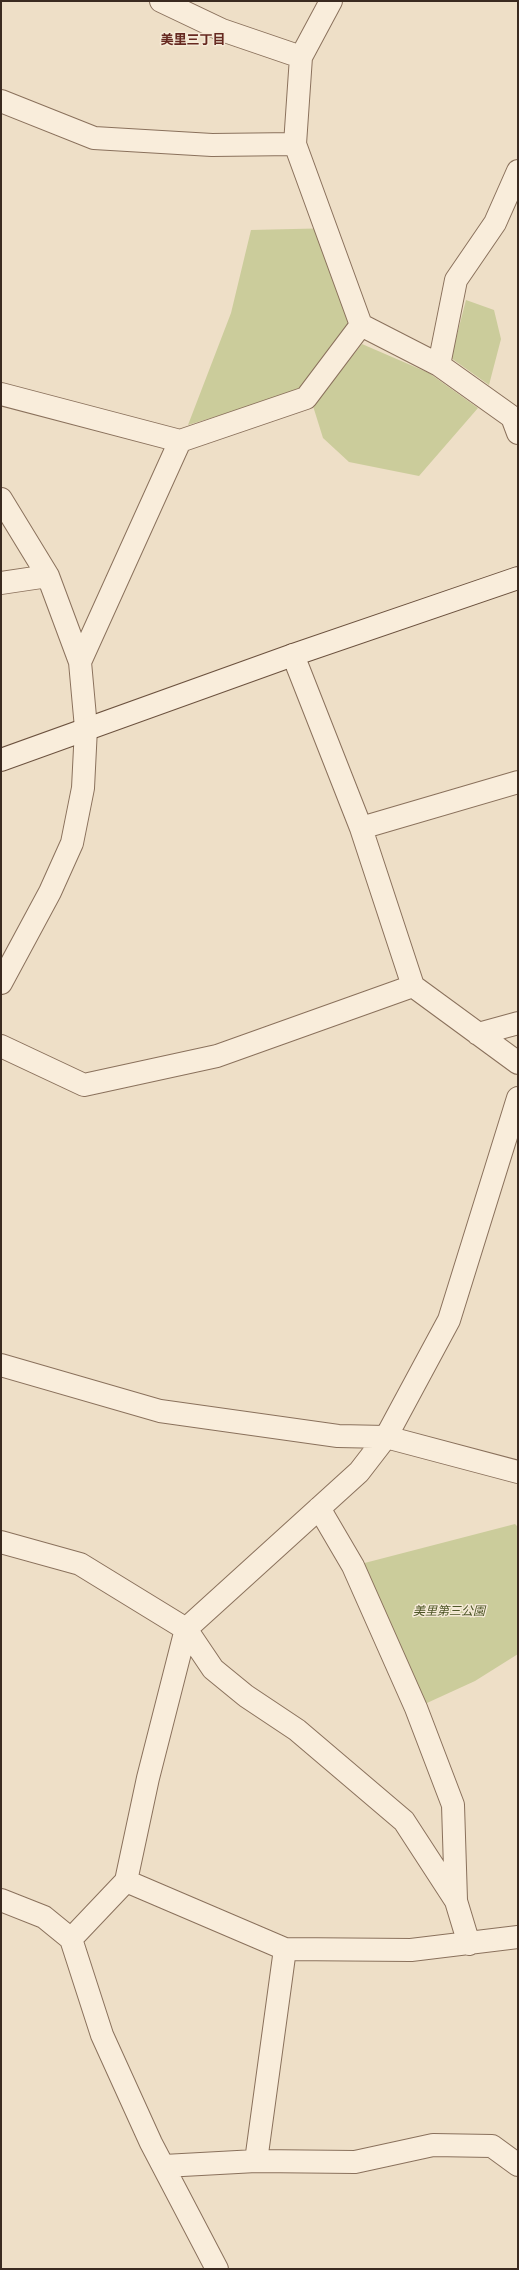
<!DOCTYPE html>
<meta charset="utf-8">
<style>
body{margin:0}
#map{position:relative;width:519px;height:2270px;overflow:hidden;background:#eedfc7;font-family:Bitter,serif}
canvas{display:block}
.frame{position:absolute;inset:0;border:2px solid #3a2a20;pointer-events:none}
</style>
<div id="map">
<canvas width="519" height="2270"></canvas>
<div class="frame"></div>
</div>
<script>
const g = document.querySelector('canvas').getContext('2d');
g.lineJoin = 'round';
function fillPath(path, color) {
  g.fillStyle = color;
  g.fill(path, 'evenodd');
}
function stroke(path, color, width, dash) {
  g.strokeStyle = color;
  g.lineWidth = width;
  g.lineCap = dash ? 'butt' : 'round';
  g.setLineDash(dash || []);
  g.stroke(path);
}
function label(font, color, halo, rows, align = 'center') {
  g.font = font + ' Bitter,"Noto Sans JP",serif';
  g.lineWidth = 3;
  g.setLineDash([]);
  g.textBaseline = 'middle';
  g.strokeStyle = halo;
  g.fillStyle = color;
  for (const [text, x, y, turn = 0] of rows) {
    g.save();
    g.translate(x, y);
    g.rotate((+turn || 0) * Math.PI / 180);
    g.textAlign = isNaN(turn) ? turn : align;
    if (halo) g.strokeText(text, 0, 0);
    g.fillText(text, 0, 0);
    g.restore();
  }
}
fillPath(new Path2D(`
 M336,228L351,322L299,391L188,425L231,313L251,230Z
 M466,300L494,310L501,339L489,385L451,358Z
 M362,344L429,373L478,408L419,476L349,462L323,438L313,406Z
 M515,1524L518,1527V1654L475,1681L416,1708L353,1566Z`), '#cbcc9b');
const street = new Path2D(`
 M161,1L222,30L301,57
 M1,101L94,138L212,145L295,144
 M361,325L439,365L512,417L518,433
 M439,365L456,280L495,223L518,171
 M1,394L180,441L306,398L361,325L295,144L301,57L331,1
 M1,499L48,576L80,662L86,728L83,788L72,843L50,892L1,983
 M1,583L48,576
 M293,655L361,828L413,986L518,1063
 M80,662L180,441
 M361,828L518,782
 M478,1034L518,1023
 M1,1046L84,1085L217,1056L413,986
 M1,1365L160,1411L338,1436L386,1437L518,1472
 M319,1508L353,1566L416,1708L453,1805L456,1900
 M1,1542L80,1564L186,1629L213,1669L246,1696L297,1730L404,1821L456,1901L469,1944
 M126,1881L285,1949L411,1950L518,1937
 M1,1900L44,1917L71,1939L102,2035L151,2143L217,2269
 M71,1939L126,1881L148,1778L186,1629L359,1472L386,1437L449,1320L518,1098
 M256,2161L285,1949
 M164,2166L256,2161L355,2162L433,2145L492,2146L518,2165`);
const secondary = new Path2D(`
 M1,760L293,655L518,578`);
stroke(street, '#8a715c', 24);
stroke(secondary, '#6c523f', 24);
stroke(street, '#f9eddb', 22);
stroke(secondary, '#f9eddb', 22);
label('italic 12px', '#4e5627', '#f5ead7', [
 ["美里第三公園",449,1612]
]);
label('bold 13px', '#662920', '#f5ead7', [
 ["美里三丁目",193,40]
]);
</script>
